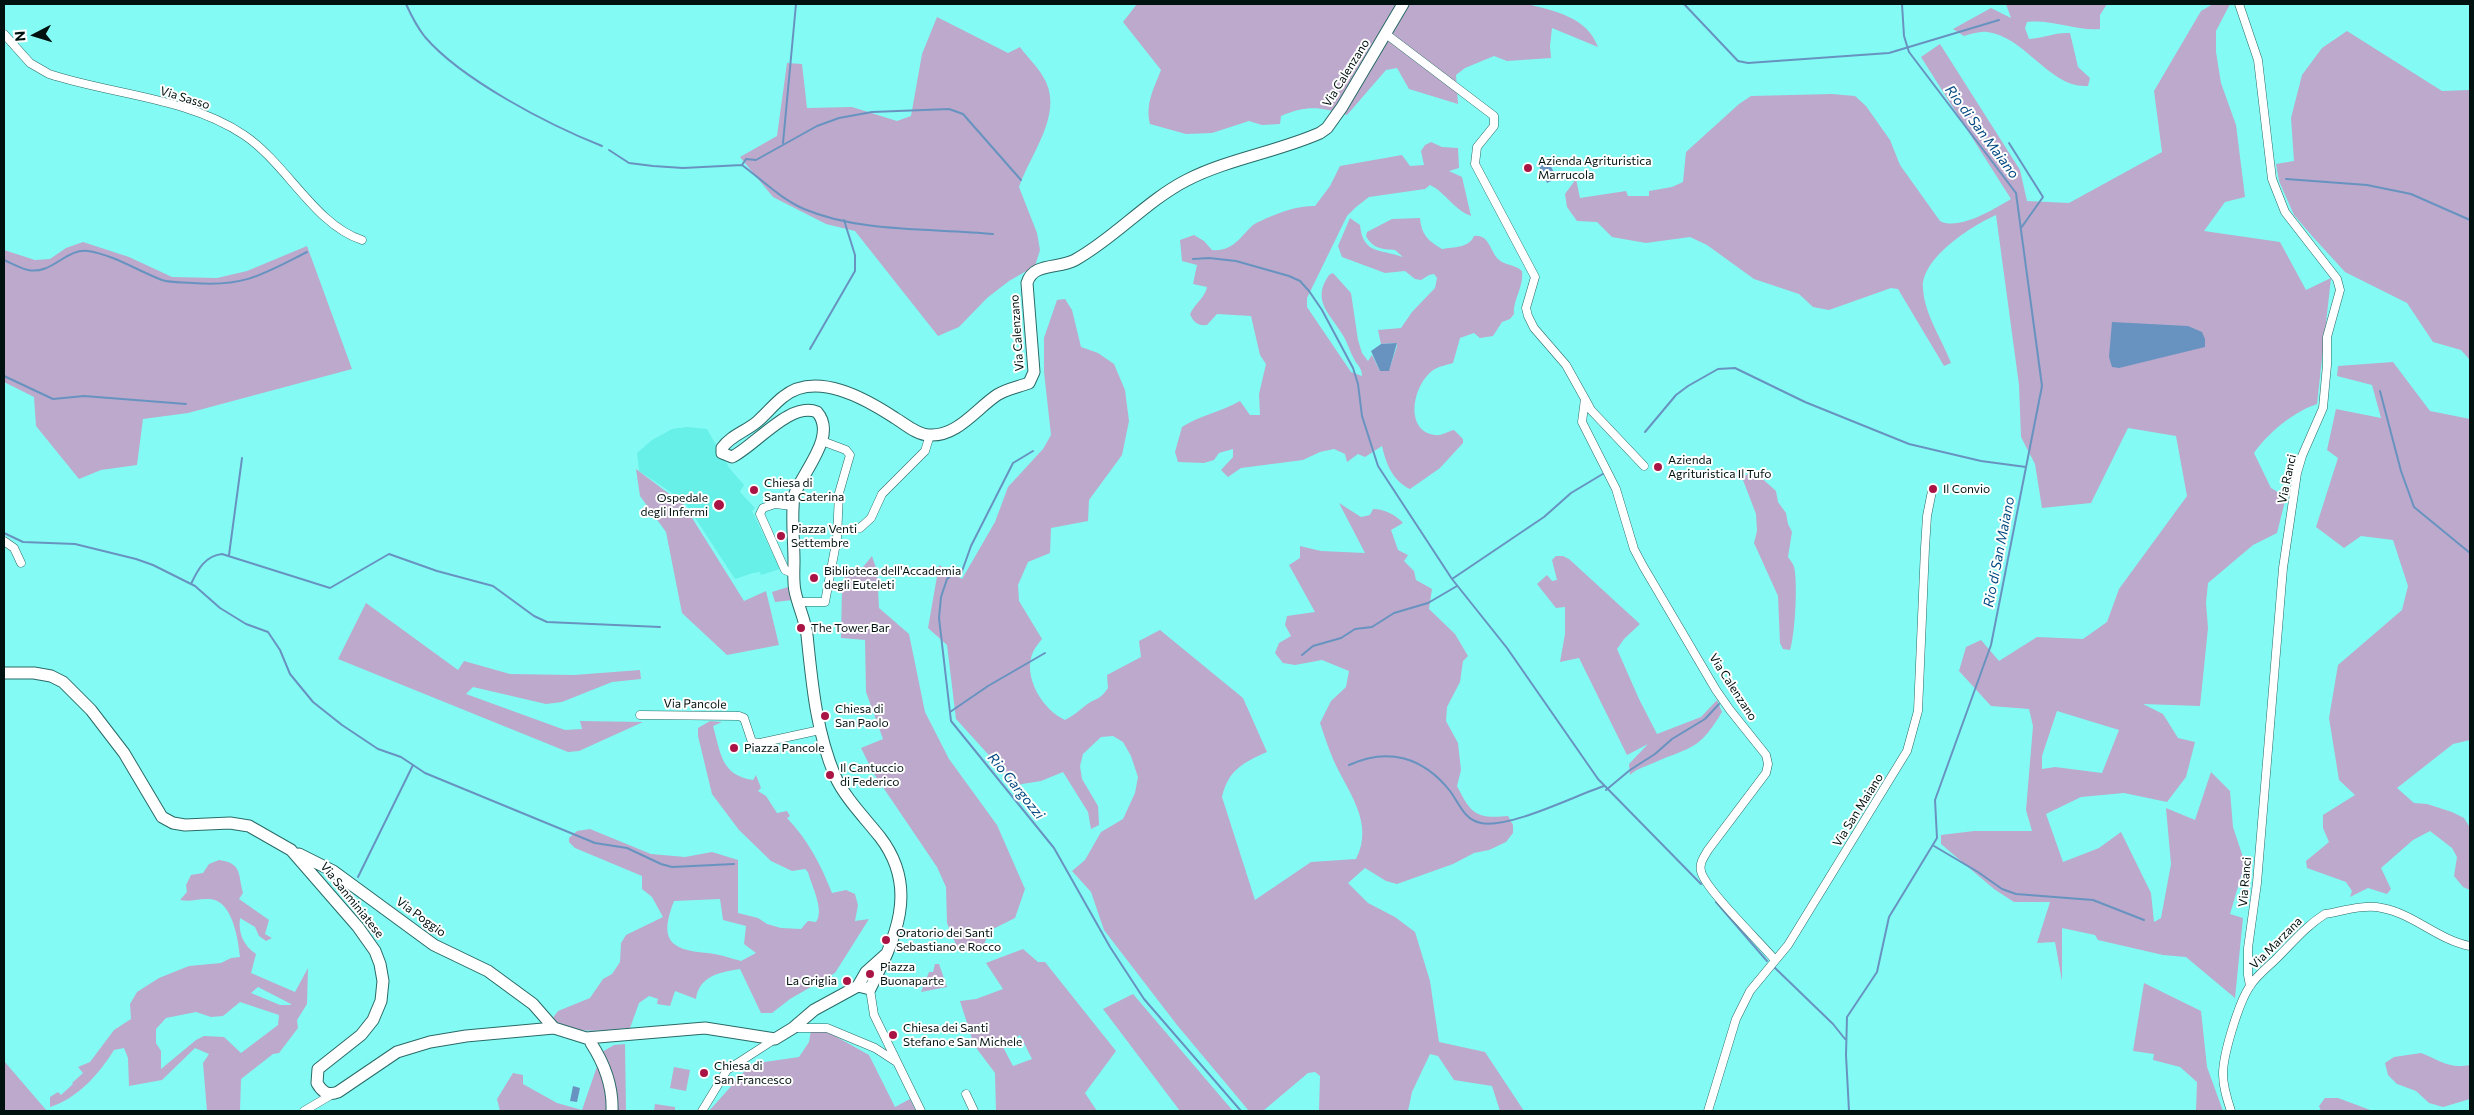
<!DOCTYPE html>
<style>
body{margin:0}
#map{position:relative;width:2474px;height:1115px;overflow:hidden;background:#83fbf4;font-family:Commissioner,sans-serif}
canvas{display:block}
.frame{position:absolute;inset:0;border:5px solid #001210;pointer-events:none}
.north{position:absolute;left:10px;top:10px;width:50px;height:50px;-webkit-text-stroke:4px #fff;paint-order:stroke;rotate:265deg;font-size:14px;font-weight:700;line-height:20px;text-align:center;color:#001210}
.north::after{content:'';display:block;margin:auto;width:18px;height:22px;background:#001210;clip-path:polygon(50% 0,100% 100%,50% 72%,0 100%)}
</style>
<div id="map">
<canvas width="2474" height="1115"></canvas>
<div class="frame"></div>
<div class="north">N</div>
</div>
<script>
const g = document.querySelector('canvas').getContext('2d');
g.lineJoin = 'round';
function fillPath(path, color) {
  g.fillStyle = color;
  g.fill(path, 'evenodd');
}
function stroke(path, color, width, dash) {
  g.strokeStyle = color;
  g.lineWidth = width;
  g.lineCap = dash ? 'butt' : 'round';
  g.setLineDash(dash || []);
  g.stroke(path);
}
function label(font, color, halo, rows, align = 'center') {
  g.font = font + ' Commissioner,sans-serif';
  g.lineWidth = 4;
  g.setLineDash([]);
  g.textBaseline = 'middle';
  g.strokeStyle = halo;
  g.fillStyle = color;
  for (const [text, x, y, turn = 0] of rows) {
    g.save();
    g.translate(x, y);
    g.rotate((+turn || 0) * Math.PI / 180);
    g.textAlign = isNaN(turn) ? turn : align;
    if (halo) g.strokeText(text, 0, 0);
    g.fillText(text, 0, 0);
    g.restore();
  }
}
fillPath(new Path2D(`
 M687,427L707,429L730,469L744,485L740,492L755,508L752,511L780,569L761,575L760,572L753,573L735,579L684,501L639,471L637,453L652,440L672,429Z`), '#67f0e8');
fillPath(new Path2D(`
 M1137,4H1527C1555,11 1587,17 1598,47L1552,28L1550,46L1551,58L1507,61L1494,56L1465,68L1456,75L1458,104L1409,89L1397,68L1386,70L1347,115C1319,107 1308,105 1281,116L1280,124L1262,125L1249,121L1212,133L1186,134L1150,124C1145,104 1154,88 1161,70L1123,22Z
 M2006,4H2107L2100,15V29C2075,31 2052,19 2027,22L2025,28L2029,39C2044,38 2055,32 2070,33L2078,67L2090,78L2088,86C2050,89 2025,36 1987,32C1980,31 1971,34 1964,36L1953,29L1991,8L2011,18Z
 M2213,4H2230L2216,31V52L2221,83L2236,125L2245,197L2225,202L2204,231L2280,242L2306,290L2331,278L2317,404C2293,412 2268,433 2254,453L2271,488L2286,497L2277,533L2253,545L2208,583L2206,603L2208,628L2200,706L2143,704L2163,714L2178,738L2195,742L2186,777L2167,802L2124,793L2081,797L2046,814L2063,862L2099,848L2121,832L2151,893L2154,922L2161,918L2171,864L2166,808L2195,820L2211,772L2230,791L2233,827L2245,863L2230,914L2243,918L2235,998L2186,957L2163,955L2098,940L2095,935L2062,928V981L2055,942L2037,943L2050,902H2014L1994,889L1941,844V835L1974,831H2032L2026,810L2033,726L2029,709L1991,706L1959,671L1966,647L1981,640L1999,661L2037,637L2083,639L2107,622L2119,589L2187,496L2176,436L2128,428L2091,503L2042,508L2035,464L2021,437L2019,385L1996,215C1973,225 1921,258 1923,288C1924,314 1942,339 1951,363L1944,366L1898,289L1891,288L1829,310L1813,307L1799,294L1754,279L1707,245L1690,237L1646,243L1612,237L1597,222L1577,221L1567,207L1565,194L1576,179L1580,198L1626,191L1628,196H1649V191L1672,187L1683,182L1686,152L1739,104L1751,96L1832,94L1855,96L1866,106L1890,140L1900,165L1940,221C1959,231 1994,209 2011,199L1921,57L1940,44L2020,170L2027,201L2069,203L2162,152L2154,91L2201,11ZM2057,711L2119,730L2102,773L2055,767L2042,769V756Z
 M937,17L1008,53L1020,47C1028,58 1040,69 1046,82C1062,116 1030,155 1019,187L1037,233L1040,250L1035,266L1009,281L987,298L959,327L938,336L855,231L826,224L773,197L740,157L777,136L787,63L802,64L807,108L852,107L897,121L911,116L922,54Z
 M2347,31L2442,91L2470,90V360L2461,350L2433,342L2407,303L2345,272L2313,237L2294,215L2279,181L2276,164L2294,161L2291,118L2302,75L2322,48Z
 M1431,142L1442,147L1458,148L1459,168L1449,171L1462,177L1471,216C1453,209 1445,192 1430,185L1425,189L1369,197L1356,207L1347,216L1307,298V307L1351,372L1362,376C1362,368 1358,366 1354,359C1350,352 1348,344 1344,337C1332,315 1310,302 1329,275L1333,273L1351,293L1358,340L1362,353L1368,361L1372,355L1380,371L1389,370L1397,346V343L1381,344L1378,330L1401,328L1412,312L1435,288L1437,278L1434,274L1429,275L1421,280L1415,279L1405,271L1385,273L1342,257L1338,246L1350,218L1360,225C1363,255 1381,249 1403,257L1395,250C1382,249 1373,249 1366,236L1367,232L1392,219L1420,218C1421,234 1428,241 1442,249C1454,247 1469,248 1474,236C1489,234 1490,251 1498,259C1505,266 1515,264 1522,271C1524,287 1513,299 1514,314L1510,319L1502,322L1493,336L1480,338L1474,333L1460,338L1453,363C1447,365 1440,366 1435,369C1413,382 1403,431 1435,435C1442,436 1448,431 1454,430L1463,439V443L1440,468L1410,489C1393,481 1386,464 1382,446L1365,457L1358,454L1347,462L1345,454L1334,449L1320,452L1303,460L1241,468L1228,477L1221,470L1233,457V449L1219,453L1214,460L1204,463L1178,462L1175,452L1182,427C1200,415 1221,412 1240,401L1250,415H1260L1259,394L1266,364L1260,355L1251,316L1217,314L1207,325C1198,326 1193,322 1190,314C1195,303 1205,298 1207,287L1193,284L1197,265L1182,261L1180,240L1194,235L1204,241L1212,250C1233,252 1240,237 1253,225C1257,222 1263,220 1267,218C1284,211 1296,206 1315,206L1330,186L1340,166L1402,155L1410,166L1424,165L1421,151L1425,145Z
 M83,242L129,257L172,277L217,278L247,271L307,246L352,369L188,413L143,419L137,465L101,470L79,479L36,426L34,397L4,382V250L35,260L50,259L66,248Z
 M1065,299L1072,310L1081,347L1098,353L1114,364L1125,390L1129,421L1122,455L1089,500L1088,521L1051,528L1050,553L1028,562L1018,585L1019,601L1042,639C1039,643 1035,647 1033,652C1022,677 1043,710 1065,720C1073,716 1079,711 1086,705C1097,697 1099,701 1108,688L1107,675L1141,657L1139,641L1160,630L1243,698L1267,752C1244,762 1228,770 1222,797L1255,900L1311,862L1356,859C1375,822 1347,791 1333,759C1328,747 1324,735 1320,723L1331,701L1346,687L1349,671L1322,660L1295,665L1283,663L1275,653L1279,643L1291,636L1285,625L1287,616L1315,612L1289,565L1300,558V546L1321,551L1365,553L1339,503L1361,517L1370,515L1373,509C1384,509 1396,515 1403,523L1391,530L1398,550L1408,555L1404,561L1414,571L1416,580L1432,589L1429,609L1455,634L1468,656L1463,661L1460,682L1447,707L1446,721L1458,743L1461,770L1457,786C1471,814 1476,819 1508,816L1513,825V833L1506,842L1489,850L1474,853L1453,864L1397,884L1386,881L1365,868L1348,883L1368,903L1395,917L1415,932L1430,981L1439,1042L1485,1052L1524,1111H1500L1492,1086L1454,1080L1438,1056L1430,1054L1412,1092L1408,1111H1319L1320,1076L1315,1072L1308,1073L1263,1111H1249L1177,1025L1104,930L1091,892L1072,871L1085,860L1101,832L1123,819L1135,793L1138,777L1131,756L1123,742L1113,736L1101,737L1083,754L1080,766L1082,779L1098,806L1099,825L1091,829L1088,812L1063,772L1041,781L1016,785L956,719L947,645L928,628L939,565L962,579L995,522L1008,487L1043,449L1051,435L1044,372V338L1057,300Z
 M2393,362L2430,411L2470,419V740L2453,744L2397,788L2414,803L2427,804L2452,812L2464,818L2469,826L2470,890L2463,887L2454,876L2457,857L2452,848L2430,831L2413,840L2381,868L2391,889L2387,894L2368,888L2350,897L2352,891L2346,882L2307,868L2306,861L2329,842L2323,828V815L2355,795L2339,780L2329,718L2338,665L2402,610L2408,586L2393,540L2361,536L2344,548L2316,527L2338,458L2327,450L2336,409L2381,418L2372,385L2337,376L2338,366Z
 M636,469L684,505L744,601L766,591L779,645L727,655L682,613L666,532L640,496Z
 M1749,473H1756L1776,491L1778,502L1786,513L1788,524L1792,532L1788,557C1790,560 1793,563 1794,567C1798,581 1795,636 1790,650L1783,649L1780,643L1778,596L1754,543L1757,531L1756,514L1743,480L1745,476Z
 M872,556L877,571L879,608L909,634L925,712L949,759L997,825L1025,889L1015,918L989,931L982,950L964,951L957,947L947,923L946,887L937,867L874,774L861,748L883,739L866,692L865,640L841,638L842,587L847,568L863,567Z
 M1556,556H1563L1569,559L1640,624L1624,639L1617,649L1639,699L1657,734L1701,717L1717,700L1722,712C1698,752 1691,746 1651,764C1644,767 1636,769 1630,775L1629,764L1648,744L1627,755L1579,658L1560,662L1565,634V607L1556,608L1537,584L1547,575L1552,581L1557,580L1552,560Z
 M788,587L793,600L775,602L772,592Z
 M366,603L458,670L464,661L510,674L574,675L640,670L641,679L612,682L562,702L546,704L473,687L466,694L565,730L582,729L580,721L643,722L579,751L568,752L338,659Z
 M710,721L722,722L713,726C721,754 721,775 753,780L756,775L761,788L758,791L766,796L777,813L787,811L790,816L787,818C808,840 821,865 832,893L846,890L855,894L858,905L855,921L869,919L835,973L790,999L772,1013H761L740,969C720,972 699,976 696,999L675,991L670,1006L657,1004L658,999L649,996L639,1003L630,1028C601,1030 576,1036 552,1019L558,1011L590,998L603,979L612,974L620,962L621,943L626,935L663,917L652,897L642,889V876L575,848L569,842V838L577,831L590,829L651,854L685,857L712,852L738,860V913L758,918L767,924L781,928L801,929L808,921L816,922C825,910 811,885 808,872L805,869L792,871L771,861L739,830L712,794L698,736V728ZM720,899L723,920L746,926L744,944L756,953L741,961C730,958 719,954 707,953C669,950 659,939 674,901Z
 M219,860C242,863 238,874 243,893L239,899L269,920L265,934L272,938L266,941L259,936L255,927L240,918C238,933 243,945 256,954L251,973L295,992L308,968L307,1004L297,1020L298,1028L279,1053L273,1054L241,1079L240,1111H207L203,1063L209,1054L195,1048L162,1080L129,1086L128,1058L124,1048L114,1050C100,1073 77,1099 50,1107V1097L58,1092L61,1095L73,1084L72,1083L83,1073L78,1067L90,1062L114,1030L131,1019L130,1004L137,992L159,978L189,966L221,963L231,958L240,957C238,938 232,897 207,899C197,899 190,902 180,900L187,892L186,885L191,875L203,873L209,864ZM258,987L291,1004V1005H280L251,993ZM240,1002L279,1015L278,1025L241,1053L224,1037L204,1036L196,1040L161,1069V1051L156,1043V1029L166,1018L196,1012L211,1017L223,1016Z
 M1023,949L1038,962H1045L1116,1051L1085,1093L1097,1111H996L995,1073L974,1045L960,1001L976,999L1003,989L986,963ZM1020,1035L1032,1059L1013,1066L1003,1047Z
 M935,964H939L947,987L921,992L929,972H933Z
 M2144,983L2201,1011L2207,1067L2223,1111H2196L2197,1082L2180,1067L2153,1060L2154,1054L2133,1051Z
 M1133,994L1233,1111H1180L1103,1009Z
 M811,1030L826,1031L869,1055L895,1107L910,1099L916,1111H709L751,1064L799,1057L809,1042Z
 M625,1044L626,1111H500L497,1099L513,1073L523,1075V1084L557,1103L582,1110L602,1052L614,1045Z
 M2421,1053C2440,1060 2448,1069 2470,1065V1099L2443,1107L2429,1103L2416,1091L2397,1084L2388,1075L2385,1063L2394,1057Z
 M4,1061L47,1111H4Z
 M674,1067L690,1070L686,1091L670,1088Z
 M2325,1098H2338L2373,1111H2321L2319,1106Z
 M655,1104L675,1107V1111H654Z`), '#bca9cb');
fillPath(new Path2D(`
 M1548,161L1557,178L1547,183L1539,166Z
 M2112,322L2188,326L2202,332L2205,339V347L2119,368L2112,367L2109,357Z
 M1397,343L1389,371H1380L1371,351L1381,344Z
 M573,1086L580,1088L577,1102L570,1101Z`), '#6893c0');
stroke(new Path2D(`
 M406,4C411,15 417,27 425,37C462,80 549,125 602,146
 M1684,4L1738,61L1748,63L1889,53L1999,20
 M783,143L796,4
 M2009,143L2043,197L2021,228
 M609,150L629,163L653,166L683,168L742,165L746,159L756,160L817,126L839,118L872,112L949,109L963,114L1021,180
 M742,165C762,180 781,199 804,209C861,233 932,228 993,234
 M2286,179L2367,185L2411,194L2470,220
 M1193,259L1209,258L1236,261L1289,276L1300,281L1309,291L1322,310L1353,368L1358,384L1362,416L1378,466L1452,579L1507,648L1598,779L1701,884
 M4,260C11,263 20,268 28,270C52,275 66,248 88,251C114,255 138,271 162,280C172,283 183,282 193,283C244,287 262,275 307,252
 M810,349L855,271V255L844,220
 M4,376L53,399L84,396L186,404
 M2380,391L2401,471L2414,507L2470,553
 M1645,432L1676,395L1688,386L1718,369L1735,368L1805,402L1909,444L1981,461L2026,467
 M1033,451L1013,463L971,546L961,574L952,575L947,579L941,597L939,618L951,721L1054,848L1110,947L1144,999L1241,1111
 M4,533L23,542L75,544L136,559L153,565L195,586L220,608L246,624L268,632L280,650L290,674L313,702L342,725L378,749L401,757L425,773L595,843L627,848L661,864L672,867L734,864
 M229,555L242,458
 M1452,579L1544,517L1571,493L1606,472
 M191,584C198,569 205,556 222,554L330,588L389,554L437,571L493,586L534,616L547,622L660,627
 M1302,655L1313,646L1341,638L1355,629L1372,627L1394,613L1428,603L1457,586
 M950,712L988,686L1045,653
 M1349,765C1388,747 1423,757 1450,791C1459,803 1464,820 1481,823C1509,829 1574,796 1604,786
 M1606,790L1630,770L1655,754L1672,739L1705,719L1719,704
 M1934,846L1978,872L2002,889L2016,894L2093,900L2144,920
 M358,877L413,765
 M1716,902L1767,961
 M1773,966L1833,1024L1845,1039
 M1849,1111L1846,1055L1847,1017L1877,972L1889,917L1937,838L1935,800L1991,645L2042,386L2016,193L1909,52L1904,36L1902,4`), '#6893c0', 2);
const street = new Path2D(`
 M2239,4L2258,60L2272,179L2285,212L2337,279L2340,290L2327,337V365L2323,408L2302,456L2297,473L2283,568L2257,883L2248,948V975L2250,986
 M4,34L30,63L49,74C113,95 187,97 244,135C287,164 315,225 362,240
 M1386,34L1494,116V126L1477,147L1475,164L1535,277L1526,308L1528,316L1534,328L1566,365L1585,399L1582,422L1616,489L1634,549L1643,566L1716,690L1730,710L1766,755L1768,764L1766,773L1708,850C1704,857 1699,863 1701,871C1704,888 1761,943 1775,960
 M1585,399L1591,410L1644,466
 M793,506L775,504L763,508L760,514L785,570L794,574
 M860,528L871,518L882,494L925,451L930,435
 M4,541L14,548L21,563
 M799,602H825L837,538L839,493L850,455L846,450L822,441
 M640,715L739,716L744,718L752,742L760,743L820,730
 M870,989L874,1015L921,1111
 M793,1028H827L875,1048L895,1061
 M966,1094L974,1111
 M304,1111L331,1095
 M702,1111L727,1070L775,1039
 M1708,1111L1736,1019L1750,991L1788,945L1907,751L1918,711L1925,548L1927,516L1932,491
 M2231,1111C2227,1099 2223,1087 2223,1074C2223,1054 2239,1002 2250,986C2257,975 2268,967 2277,958C2293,942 2306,926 2325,914C2343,911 2364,904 2382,908C2414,914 2438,940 2470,946`);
const secondary = new Path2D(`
 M4,673H34L51,676L63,682L91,710L124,753L162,817L173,823L185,825L230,823L249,826L291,850L358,927L375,951L380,964L383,981L381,1001L373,1020L361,1035L318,1069L317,1083C322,1092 328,1096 338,1092L397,1052L430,1042L466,1036L554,1028L586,1038L705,1028L775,1039L793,1028L814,1010L858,986
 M299,854L333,871L434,945L488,971L533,1004L554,1028
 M858,986L870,989C895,939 920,889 880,837C865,818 845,798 835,776C816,731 812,683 807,635C805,619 798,606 795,591C793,582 794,570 794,561C794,539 791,517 794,496C802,472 838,436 817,412C790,401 755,446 732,457L722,453V448C731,435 747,431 758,421C767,413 774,404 783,397C816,370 866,399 895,418C905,424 917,435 929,435C957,437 976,409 997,395C1006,389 1018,387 1029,383L1034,372L1027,283C1033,262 1059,269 1075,260C1115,238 1146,201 1187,180C1228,159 1277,152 1320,133L1327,128L1342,107L1403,4
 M858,986L866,972L885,955
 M591,1043C604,1063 613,1087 612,1111`);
stroke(street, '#2a6a67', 9);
stroke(secondary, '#2a6a67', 13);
stroke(street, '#fff', 8);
stroke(secondary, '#fff', 11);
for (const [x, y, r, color] of [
 [1528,168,5,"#a91445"],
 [1658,467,5,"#a91445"],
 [1933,489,5,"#a91445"],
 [754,490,5,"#a91445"],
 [719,505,6,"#a91445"],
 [781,536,5,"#a91445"],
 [814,578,5,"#a91445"],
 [801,628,5,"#a91445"],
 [825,716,5,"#a91445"],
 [734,748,5,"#a91445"],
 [830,775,5,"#a91445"],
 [886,940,5,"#a91445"],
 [870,974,5,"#a91445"],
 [847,981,5,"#a91445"],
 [893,1035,5,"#a91445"],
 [704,1073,5,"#a91445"]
]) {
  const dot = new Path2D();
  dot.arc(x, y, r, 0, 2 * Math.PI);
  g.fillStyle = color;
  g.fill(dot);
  stroke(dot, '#fff', 2);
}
label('12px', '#001210', '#fff', [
 ["Via Calenzano",1346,73,-58],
 ["Via Sasso",185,98,17],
 ["Via Calenzano",1017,333,-94],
 ["Via Ranci",2287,479,-78],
 ["Via Calenzano",1733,687,57],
 ["Via Pancole",695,704,1],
 ["Via San Maiano",1858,810,-58],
 ["Via Ranci",2245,882,-85],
 ["Via Sanminiatese",352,900,51],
 ["Via Poggio",421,917,36],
 ["Via Marzana",2276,943,-45]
]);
label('12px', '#001210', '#fff', [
 ["Azienda Agrituristica",1538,161],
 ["Marrucola",1538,175],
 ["Azienda",1668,460],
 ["Agrituristica Il Tufo",1668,474],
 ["Chiesa di",764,483],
 ["Santa Caterina",764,497],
 ["Il Convio",1943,489],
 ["Ospedale",708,498,"right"],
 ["degli Infermi",708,512,"right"],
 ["Piazza Venti",791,529],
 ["Settembre",791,543],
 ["Biblioteca dell'Accademia",824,571],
 ["degli Euteleti",824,585],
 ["The Tower Bar",811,628],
 ["Chiesa di",835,709],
 ["San Paolo",835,723],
 ["Piazza Pancole",744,748],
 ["Il Cantuccio",840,768],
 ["di Federico",840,782],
 ["Oratorio dei Santi",896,933],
 ["Sebastiano e Rocco",896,947],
 ["Piazza",880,967],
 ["Buonaparte",880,981],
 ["La Griglia",837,981,"right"],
 ["Chiesa dei Santi",903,1028],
 ["Stefano e San Michele",903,1042],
 ["Chiesa di",714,1066],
 ["San Francesco",714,1080]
], 'left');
label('italic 14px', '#034a82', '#fff', [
 ["Rio di San Maiano",1982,132,53],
 ["Rio di San Maiano",1999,552,-79],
 ["Rio Gargozzi",1016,786,51]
]);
</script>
